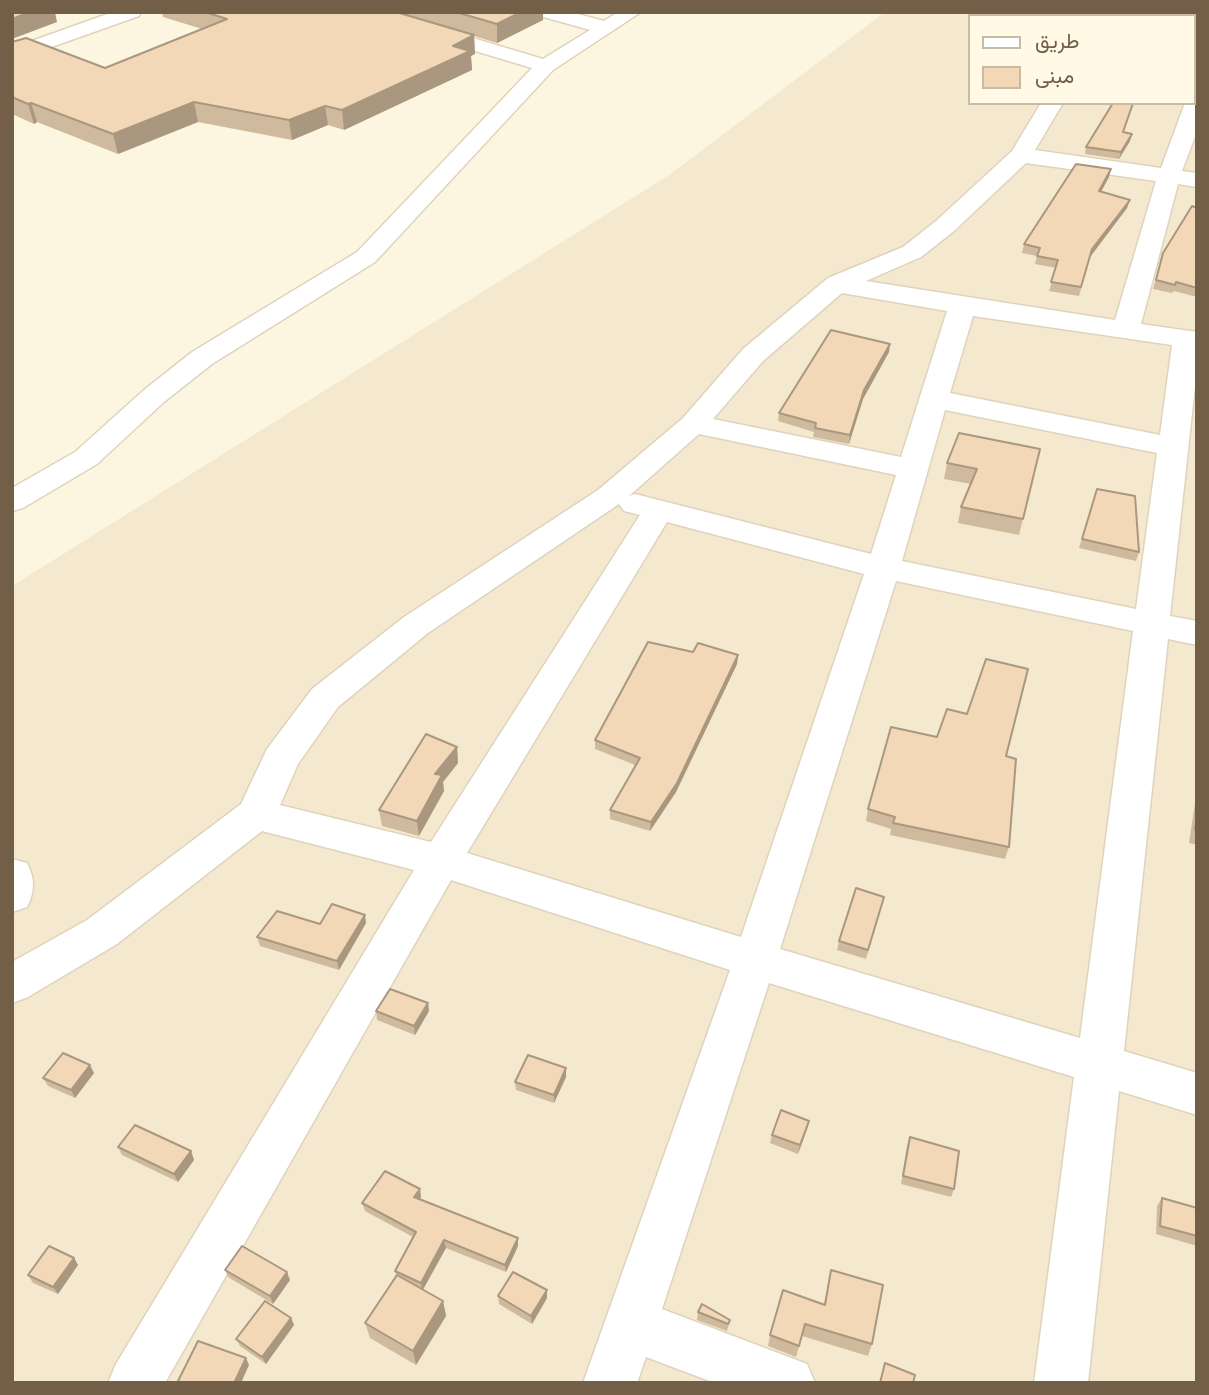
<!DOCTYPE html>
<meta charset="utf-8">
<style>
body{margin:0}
#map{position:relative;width:1209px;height:1395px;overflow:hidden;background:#fcf6e0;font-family:Ubuntu,Vazirmatn,sans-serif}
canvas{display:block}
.frame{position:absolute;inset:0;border:14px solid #735e47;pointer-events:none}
.legend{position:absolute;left:968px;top:14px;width:228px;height:91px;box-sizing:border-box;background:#fff9e6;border:2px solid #c7bba6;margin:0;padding:9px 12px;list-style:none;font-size:21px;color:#735e47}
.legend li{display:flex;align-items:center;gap:14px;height:35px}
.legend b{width:35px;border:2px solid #c7bba6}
</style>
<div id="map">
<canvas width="1209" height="1395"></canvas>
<div class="frame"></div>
<ul class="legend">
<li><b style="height:9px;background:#fff"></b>طريق</li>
<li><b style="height:19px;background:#f2d8b7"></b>مبنى</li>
</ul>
</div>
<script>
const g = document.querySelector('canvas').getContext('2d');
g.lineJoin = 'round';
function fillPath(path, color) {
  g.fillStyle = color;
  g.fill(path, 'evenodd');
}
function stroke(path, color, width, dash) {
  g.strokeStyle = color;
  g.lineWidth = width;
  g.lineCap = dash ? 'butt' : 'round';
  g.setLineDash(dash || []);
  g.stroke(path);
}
fillPath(new Path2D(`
 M885,12H1197V1383H12V586L669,175ZM969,16H1193V103H969Z`), '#f4e9ce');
const minor = new Path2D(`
 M113,12H141L139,16L12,61V48Z
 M356,12H386L543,59L590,30L540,16L538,12H570L604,21L618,12H641L553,70L375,262L212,364L164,402L97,464L23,508L12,511V488L75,452L144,390L192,352L357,252L532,68L358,16Z
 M1130,12H1151L1149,16H1128Z
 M1193,56H1197V68H1193Z
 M1197,95V131L1182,171L1197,173V187L1178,184L1141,324L1197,332V367L1170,616L1197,621V645L1168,639L1124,1051L1197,1073V1115L1119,1091L1088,1383H1034L1074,1077L769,983L662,1309L807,1364L815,1383H715L646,1357L637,1383H583L730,970L451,880L165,1383H108L116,1364L414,870L262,831L117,944L28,997L12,1003V962L87,920L241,804L267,749L312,689L404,617L598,490L683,418L743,349L828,278L903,247L936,221L1012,151L1041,103H1063L1035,150L1161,168L1185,103H1193V96ZM1026,163L1156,181L1115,320L866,281L921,257L954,231ZM842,293L947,311L901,457L713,419L763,361ZM973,316L1172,345L1160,435L950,393ZM945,410L1157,453L1136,609L902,561ZM699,434L896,475L871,554L635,494L629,496ZM619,504L624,511L640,515L431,842L280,805L298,764L338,707L428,633ZM667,522L864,574L741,937L467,853ZM896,581L1133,631L1080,1038L780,949Z
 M12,859L27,863C35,879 35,891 27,907L12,912Z`);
stroke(minor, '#e0d3bc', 3);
fillPath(minor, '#fff');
fillPath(new Path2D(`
 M162,12H543V20L497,43L474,36L475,54L471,56L472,70L344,130L328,125L292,140L198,122L118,154L37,122L34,124L12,114V42L105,68L202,29L163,17Z
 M1113,103H1134L1123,132L1132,134L1130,141L1119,159L1085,154L1086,147Z
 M1111,169L1109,177L1101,192L1130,200L1127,208L1090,257L1079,296L1049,291L1056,268L1035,264L1037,256L1022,253L1024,244Z
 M1197,208V297L1174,291L1172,293L1153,289L1163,253Z
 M889,352L863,399L849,444L813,437L814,432L778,421L779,413Z
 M1040,449L1019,535L958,523L961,507L971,484L944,479L947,463Z
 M1097,489L1139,552L1136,561L1079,548Z
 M693,652L738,655L737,664L676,792L650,831L610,819V810L635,765L595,749V740Z
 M457,747L458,763L443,782L444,791L419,836L382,826L379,810Z
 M1006,756L1009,847L1005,859L890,835L891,829L866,821L868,809Z
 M1197,790V845L1189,843Z
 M884,897L866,959L837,950L839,941Z
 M366,923L339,970L260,946L257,937Z
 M428,1003L429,1011L415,1035L377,1020L376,1011Z
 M566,1068V1077L554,1103L516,1090L515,1082Z
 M94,1073L75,1098L48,1086L43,1078Z
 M809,1121L807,1129L798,1154L770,1143L772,1135Z
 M910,1137L954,1189L951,1197L901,1184L907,1145Z
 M118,1147L191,1151L194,1160L178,1182L122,1155Z
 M421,1197L420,1199L518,1246L506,1272L446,1248L423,1290L443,1301L446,1316L416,1365L370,1338L365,1323L396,1276L395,1271L413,1237L365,1211L362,1203Z
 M1162,1198L1197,1208V1246L1156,1234L1157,1206Z
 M74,1258L78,1265L58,1294L33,1283L28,1275Z
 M225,1270L290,1280L273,1304L228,1277Z
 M831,1270L872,1344L868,1356L802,1336L796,1357L768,1346L770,1335L824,1304Z
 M498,1296L547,1298L532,1324L499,1304Z
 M698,1312L730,1320L727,1331L697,1320Z
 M291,1318L294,1325L266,1364L240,1346L236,1339Z`), '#d0ba9d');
fillPath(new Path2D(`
 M30,12H55L57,22L12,39V19Z
 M521,12H543V20L497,43V24Z
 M474,35L475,54L471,56L472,70L344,130L342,110L453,46Z
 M194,102L198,122L118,154L113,134Z
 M31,103L37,122L34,124L28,104Z
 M325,106L328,125L292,140L289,120Z
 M1132,134L1130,141L1119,159L1121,152Z
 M1111,169L1109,177L1097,199L1099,191Z
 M1130,200L1127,208L1090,257L1079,296L1092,249Z
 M890,344L889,352L863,399L849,444L850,435L864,390Z
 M738,655L737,664L676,792L650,831L651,822Z
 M457,747L458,763L443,782L444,791L419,836L417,821L435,774Z
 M365,915L366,923L339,970L337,961Z
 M428,1003L429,1011L415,1035L414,1026Z
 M90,1065L94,1073L75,1098L71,1090Z
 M566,1068V1077L554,1103V1095Z
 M809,1121L807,1129L798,1154L800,1145Z
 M191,1151L194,1160L178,1182L174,1174Z
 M420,1189L421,1197L416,1205L414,1197Z
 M518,1238V1246L506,1272L505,1265Z
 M444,1240L446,1248L422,1291L421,1283Z
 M74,1258L78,1265L58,1294L53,1287Z
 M287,1272L290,1280L273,1304L270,1296Z
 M547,1290V1298L532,1324L531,1316Z
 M443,1301L446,1316L416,1365L413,1351Z
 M291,1318L294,1325L266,1364L262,1357Z
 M246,1358L249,1365L241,1383H234Z`), '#a99780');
const building = new Path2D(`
 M12,12H30L12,19Z
 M205,12H396L474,35L453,46L470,51L342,110L325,106L289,120L194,102L113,134L31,103L28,104L12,97V42L26,38L105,68L227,19Z
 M456,12H521L497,24Z
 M1113,103H1133L1123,132L1132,134L1121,152L1086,147Z
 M1076,164L1111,169L1099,191L1130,200L1092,249L1081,287L1051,282L1058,260L1037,256L1040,248L1024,244Z
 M1192,206L1197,208V288L1176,282L1175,285L1156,280L1163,253Z
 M831,330L890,344L864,390L850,435L815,428L816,423L779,413Z
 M959,433L1040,449L1023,519L961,507L977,469L947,463Z
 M1097,489L1135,496L1139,552L1082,539Z
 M648,642L693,652L698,643L738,655L677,783L651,822L610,810L640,758L595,740Z
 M986,659L1028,669L1006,756L1016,759L1009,847L893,823L895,817L868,809L891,727L937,737L947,709L967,714Z
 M426,734L457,747L435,774L442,775L417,821L379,810Z
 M1197,815V831L1195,830Z
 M856,888L884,897L868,950L839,941Z
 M332,904L365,915L337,961L257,937L277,911L320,924Z
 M390,989L428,1003L414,1026L376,1011Z
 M63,1053L90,1065L71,1090L43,1078Z
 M528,1055L566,1068L554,1095L515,1082Z
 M781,1110L809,1121L800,1145L772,1135Z
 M135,1125L191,1151L174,1174L118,1147Z
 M910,1137L959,1151L954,1189L903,1176Z
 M385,1171L420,1189L414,1197L518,1238L505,1265L444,1240L421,1283L395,1271L416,1232L362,1203Z
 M1162,1198L1197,1208V1236L1160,1226Z
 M49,1246L74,1258L53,1287L28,1275Z
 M242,1246L287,1272L270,1296L225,1270Z
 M831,1270L883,1285L872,1344L805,1324L799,1346L770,1335L783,1290L825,1305Z
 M513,1272L547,1290L531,1316L498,1296Z
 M397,1275L443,1301L413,1351L365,1323Z
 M265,1301L291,1318L262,1357L236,1339Z
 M702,1304L730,1320L728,1324L698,1312Z
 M198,1341L246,1358L234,1383H177Z
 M885,1363L915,1375L913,1383H880Z`);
fillPath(building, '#f2d8b7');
stroke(building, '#a99780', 2);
</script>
